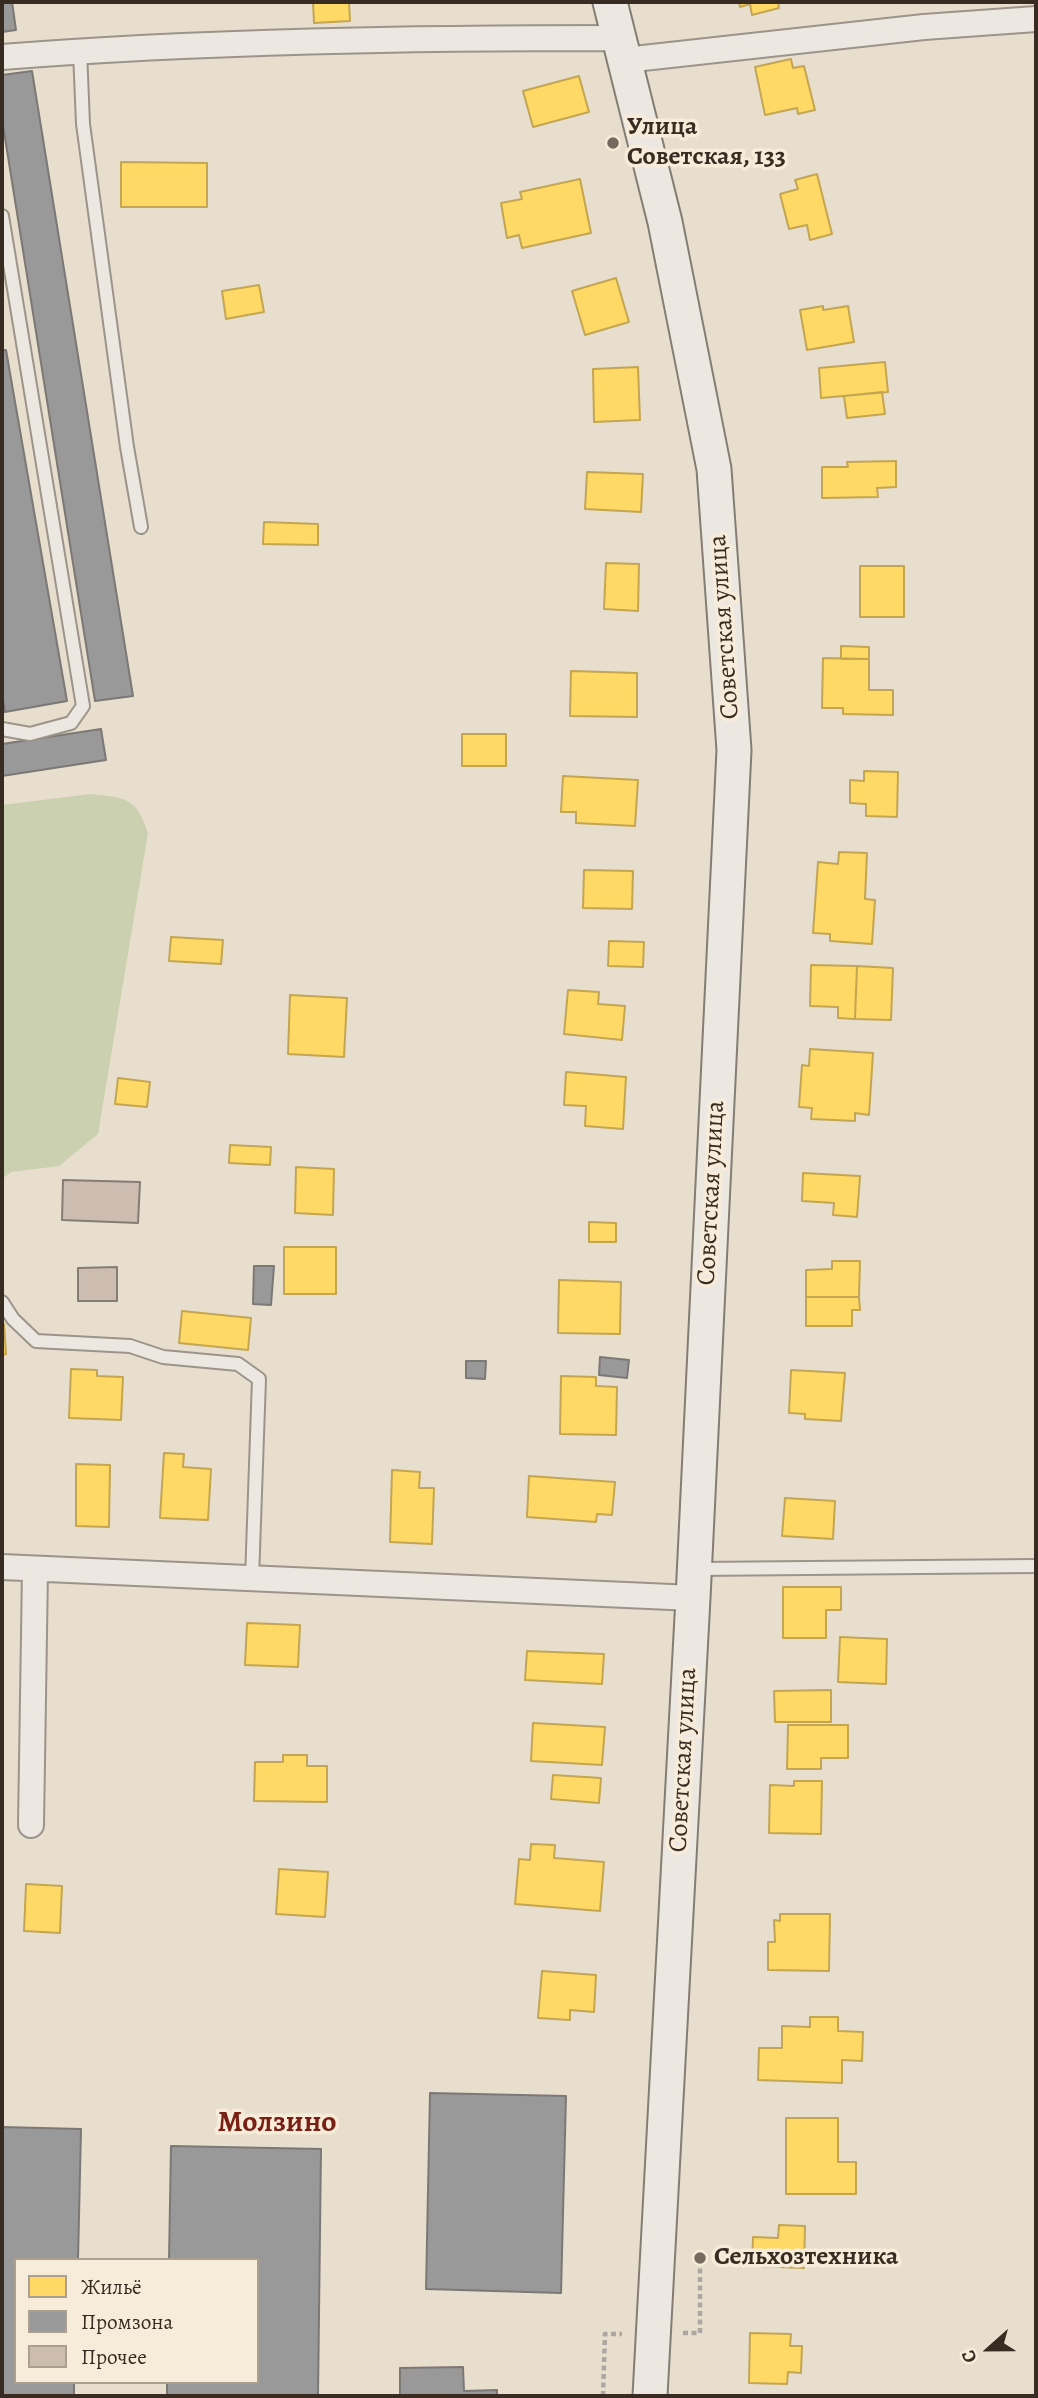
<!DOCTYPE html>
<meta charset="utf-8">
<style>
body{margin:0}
#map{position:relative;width:1038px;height:2398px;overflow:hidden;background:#e8dece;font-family:Alegreya,serif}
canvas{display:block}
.frame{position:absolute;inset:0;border:4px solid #382c22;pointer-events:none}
.legend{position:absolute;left:14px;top:2258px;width:245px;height:126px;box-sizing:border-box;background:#f7ecd9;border:2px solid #ab9f90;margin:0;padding:9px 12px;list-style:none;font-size:21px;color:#382c22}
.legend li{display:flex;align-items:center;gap:14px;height:35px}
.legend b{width:35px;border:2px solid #ab9f90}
.north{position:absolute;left:954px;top:2314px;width:70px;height:70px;-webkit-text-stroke:5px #f7ecd9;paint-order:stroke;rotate:249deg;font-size:19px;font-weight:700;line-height:28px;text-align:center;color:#382c22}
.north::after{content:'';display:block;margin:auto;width:24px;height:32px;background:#382c22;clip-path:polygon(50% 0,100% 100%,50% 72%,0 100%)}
</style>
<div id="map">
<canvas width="1038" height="2398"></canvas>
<div class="frame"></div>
<ul class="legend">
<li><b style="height:19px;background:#ffd966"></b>Жильё</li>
<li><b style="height:19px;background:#999"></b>Промзона</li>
<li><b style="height:19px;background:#cdbcb0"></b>Прочее</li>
</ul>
<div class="north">С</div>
</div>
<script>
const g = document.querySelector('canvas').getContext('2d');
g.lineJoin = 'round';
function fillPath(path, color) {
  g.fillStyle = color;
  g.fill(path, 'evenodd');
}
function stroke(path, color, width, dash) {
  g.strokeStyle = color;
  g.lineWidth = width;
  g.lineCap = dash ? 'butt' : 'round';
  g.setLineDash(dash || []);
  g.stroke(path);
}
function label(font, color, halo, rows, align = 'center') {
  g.font = font + ' Alegreya,serif';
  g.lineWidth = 7;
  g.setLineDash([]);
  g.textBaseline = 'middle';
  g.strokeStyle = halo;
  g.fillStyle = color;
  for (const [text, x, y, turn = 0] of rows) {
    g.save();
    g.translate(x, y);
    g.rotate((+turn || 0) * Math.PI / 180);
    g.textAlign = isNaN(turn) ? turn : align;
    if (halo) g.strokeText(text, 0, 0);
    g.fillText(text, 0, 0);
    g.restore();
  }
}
fillPath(new Path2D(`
 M90,794C125,798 136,796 148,833L98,1134L59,1166L11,1172L2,1179V805Z`), '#cbd0b1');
const homes = new Path2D(`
 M313,2H349L350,21L314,23Z
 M739,2H778L779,8L752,15L750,4L740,7Z
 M791,59L793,68L804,66L815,110L798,114L797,108L765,115L755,67Z
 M579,76L589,112L533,127L523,91Z
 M121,162L207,163V207H121Z
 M817,174L832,234L810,240L807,225L789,229L780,194L798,189L795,180Z
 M580,179L591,233L522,248L519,235L507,238L501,203L522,199L520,192Z
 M616,278L629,322L585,335L572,291Z
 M259,285L264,312L226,319L222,291Z
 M823,306V310L848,306L854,342L807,350L800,310Z
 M885,362L888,392L821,398L819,368Z
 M638,367L640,420L594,422L593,369Z
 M882,392L885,414L847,418L844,396Z
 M896,461V487L877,488L878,497L822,498V467H848L847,462Z
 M587,472L643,474L641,512L585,509Z
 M264,522L318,524V545L263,544Z
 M606,563L639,564L638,611L604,609Z
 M860,566H904V617H860Z
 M841,646L869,647V659H841Z
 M823,658L869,659V690H893V715L843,714V708H822Z
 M571,671L637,673V717L570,716Z
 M462,734H506V766H462Z
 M864,771L898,772L897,817L866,816V804L850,803V780L864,781Z
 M563,776L638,780L635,826L576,823V812H561Z
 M839,852L867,853L865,899L875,900L872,944L830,941V934L813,933L818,862L838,864Z
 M584,870L633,871L632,909L583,908Z
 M171,937L223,940L221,964L169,961Z
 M609,941L644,942L643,967L608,966Z
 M811,965L857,966L855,1019L838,1018V1007L810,1006Z
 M857,966L893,968L891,1020L855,1019Z
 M568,990L599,992L598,1004L625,1006L622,1040L564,1034Z
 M290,995L347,998L344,1057L288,1054Z
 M810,1049L873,1053L869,1115L855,1113V1121L811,1119L812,1108L799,1107L802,1065L809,1066Z
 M566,1072L626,1077L623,1129L585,1126L586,1106L564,1105Z
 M118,1078L150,1082L147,1107L115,1104Z
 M230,1145L271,1147L270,1165L229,1163Z
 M296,1167L334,1169L333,1215L295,1213Z
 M803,1173L860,1176L857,1217L833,1215L834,1203L802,1201Z
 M589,1222L616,1223V1242H589Z
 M284,1247H336V1294H284Z
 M832,1261H860L859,1297H806V1270L832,1269Z
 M559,1280L621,1282L620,1334L558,1333Z
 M806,1297H859L860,1310H852V1326H806Z
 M182,1311L251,1318L248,1350L179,1343Z
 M2,1324H4L6,1354L2,1355Z
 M71,1369L97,1370V1376L123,1377L121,1420L69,1418Z
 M791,1370L845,1373L841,1421L805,1419V1414L789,1413Z
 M561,1376L596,1377V1386L617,1387L616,1435L560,1434Z
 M164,1453L184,1454L183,1467L211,1469L208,1520L160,1518Z
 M76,1464L110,1465L109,1527L76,1526Z
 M392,1470L420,1472L419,1488H434L432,1544L390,1542Z
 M529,1476L615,1482L612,1515L597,1514L596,1522L527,1517Z
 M785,1498L835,1501L833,1539L782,1536Z
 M783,1587H841V1610H826V1638H783Z
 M247,1623L300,1625L298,1667L245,1665Z
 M840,1637L887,1639L886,1684L838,1682Z
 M527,1651L604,1654L602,1684L525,1680Z
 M831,1690V1722H775L774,1691Z
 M533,1723L605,1727L602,1765L531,1761Z
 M788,1725H848V1758H821V1769H787Z
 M283,1755H307V1766H327V1802L254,1801L255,1762H283Z
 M553,1775L601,1778L599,1803L551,1799Z
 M794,1781H822L821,1834L769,1833L770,1785L794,1786Z
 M531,1844L555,1845L554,1858L604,1862L600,1911L515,1904L519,1859L530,1860Z
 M279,1869L328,1872L325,1917L276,1914Z
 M26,1884L62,1886L60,1933L24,1931Z
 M780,1914H830L829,1971L768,1970V1942H775L774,1920L780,1921Z
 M542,1971L596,1975L594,2012L570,2010V2020L538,2018Z
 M810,2017H838V2031L863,2032L862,2061L842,2060V2083L758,2080L759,2048H782V2026L810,2027Z
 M786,2118H838V2162H856V2194H786Z
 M779,2225L805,2226L804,2268L752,2266L753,2237L778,2238Z
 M750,2333L791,2334L790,2346H802L801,2373L788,2372L787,2384L749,2383Z`);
fillPath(homes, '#ffd966');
stroke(homes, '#c3a552', 2);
const industry = new Path2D(`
 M2,2H12L16,30L2,32Z
 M32,71L133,696L95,701L2,119V75Z
 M2,350H6L67,701L5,712L2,694Z
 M101,729L106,760L2,776V744Z
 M254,1266H274L271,1305L253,1304Z
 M600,1357L629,1360L627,1378L599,1375Z
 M466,1361H486L485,1379L466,1378Z
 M430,2093L566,2096L561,2293L426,2289Z
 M2,2127L81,2129L78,2260H16V2382H74V2396H2Z
 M171,2146L321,2149L318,2396H167V2382H257V2260H169Z
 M463,2367L464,2391L497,2390V2396H400V2368Z`);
fillPath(industry, '#999');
stroke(industry, '#7c7875', 2);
const building = new Path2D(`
 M63,1180L140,1182L138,1223L62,1220Z
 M117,1267V1301H78V1268Z`);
fillPath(building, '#cdbcb0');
stroke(building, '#837d73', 2);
const lane = new Path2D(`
 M80,51L83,124L127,447L141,527
 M2,216L83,706L71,723L30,734L2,729
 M2,1302L13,1319L36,1341L130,1346L163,1357L238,1364L259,1379L252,1579
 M695,1569L1036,1566`);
const street = new Path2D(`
 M2,57C207,41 414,38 620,38
 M625,60L924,27L1036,19
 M2,1567L693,1598
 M31,1825L35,1570`);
const secondary = new Path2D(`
 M610,2L665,222L714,469L734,750L693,1598L650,2396`);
stroke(lane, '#9c948a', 16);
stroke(street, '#9c948a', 28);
stroke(secondary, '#837d73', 37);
stroke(new Path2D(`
 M683,2333H700V2258
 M603,2396L605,2334H622`), '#aca8a1', 4.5, [5, 3.5]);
stroke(lane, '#ece7e0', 12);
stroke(street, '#ece7e0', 24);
stroke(secondary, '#ece7e0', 33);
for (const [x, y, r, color] of [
 [613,143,7,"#766a5e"],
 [700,2258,7,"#766a5e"]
]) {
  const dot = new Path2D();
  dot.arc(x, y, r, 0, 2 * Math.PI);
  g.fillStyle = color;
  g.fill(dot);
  stroke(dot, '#f7ecd9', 2.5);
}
label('bold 26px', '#382c22', '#f7ecd9', [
 ["Улица",627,128],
 ["Советская, 133",627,158],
 ["Сельхозтехника",714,2258]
], 'left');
label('26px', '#382c22', '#f7ecd9', [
 ["Советская улица",725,627,-94],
 ["Советская улица",712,1193,-87],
 ["Советская улица",684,1760,-87]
]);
label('bold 30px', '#7a1f14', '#f7ecd9', [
 ["Молзино",277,2124]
]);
</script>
